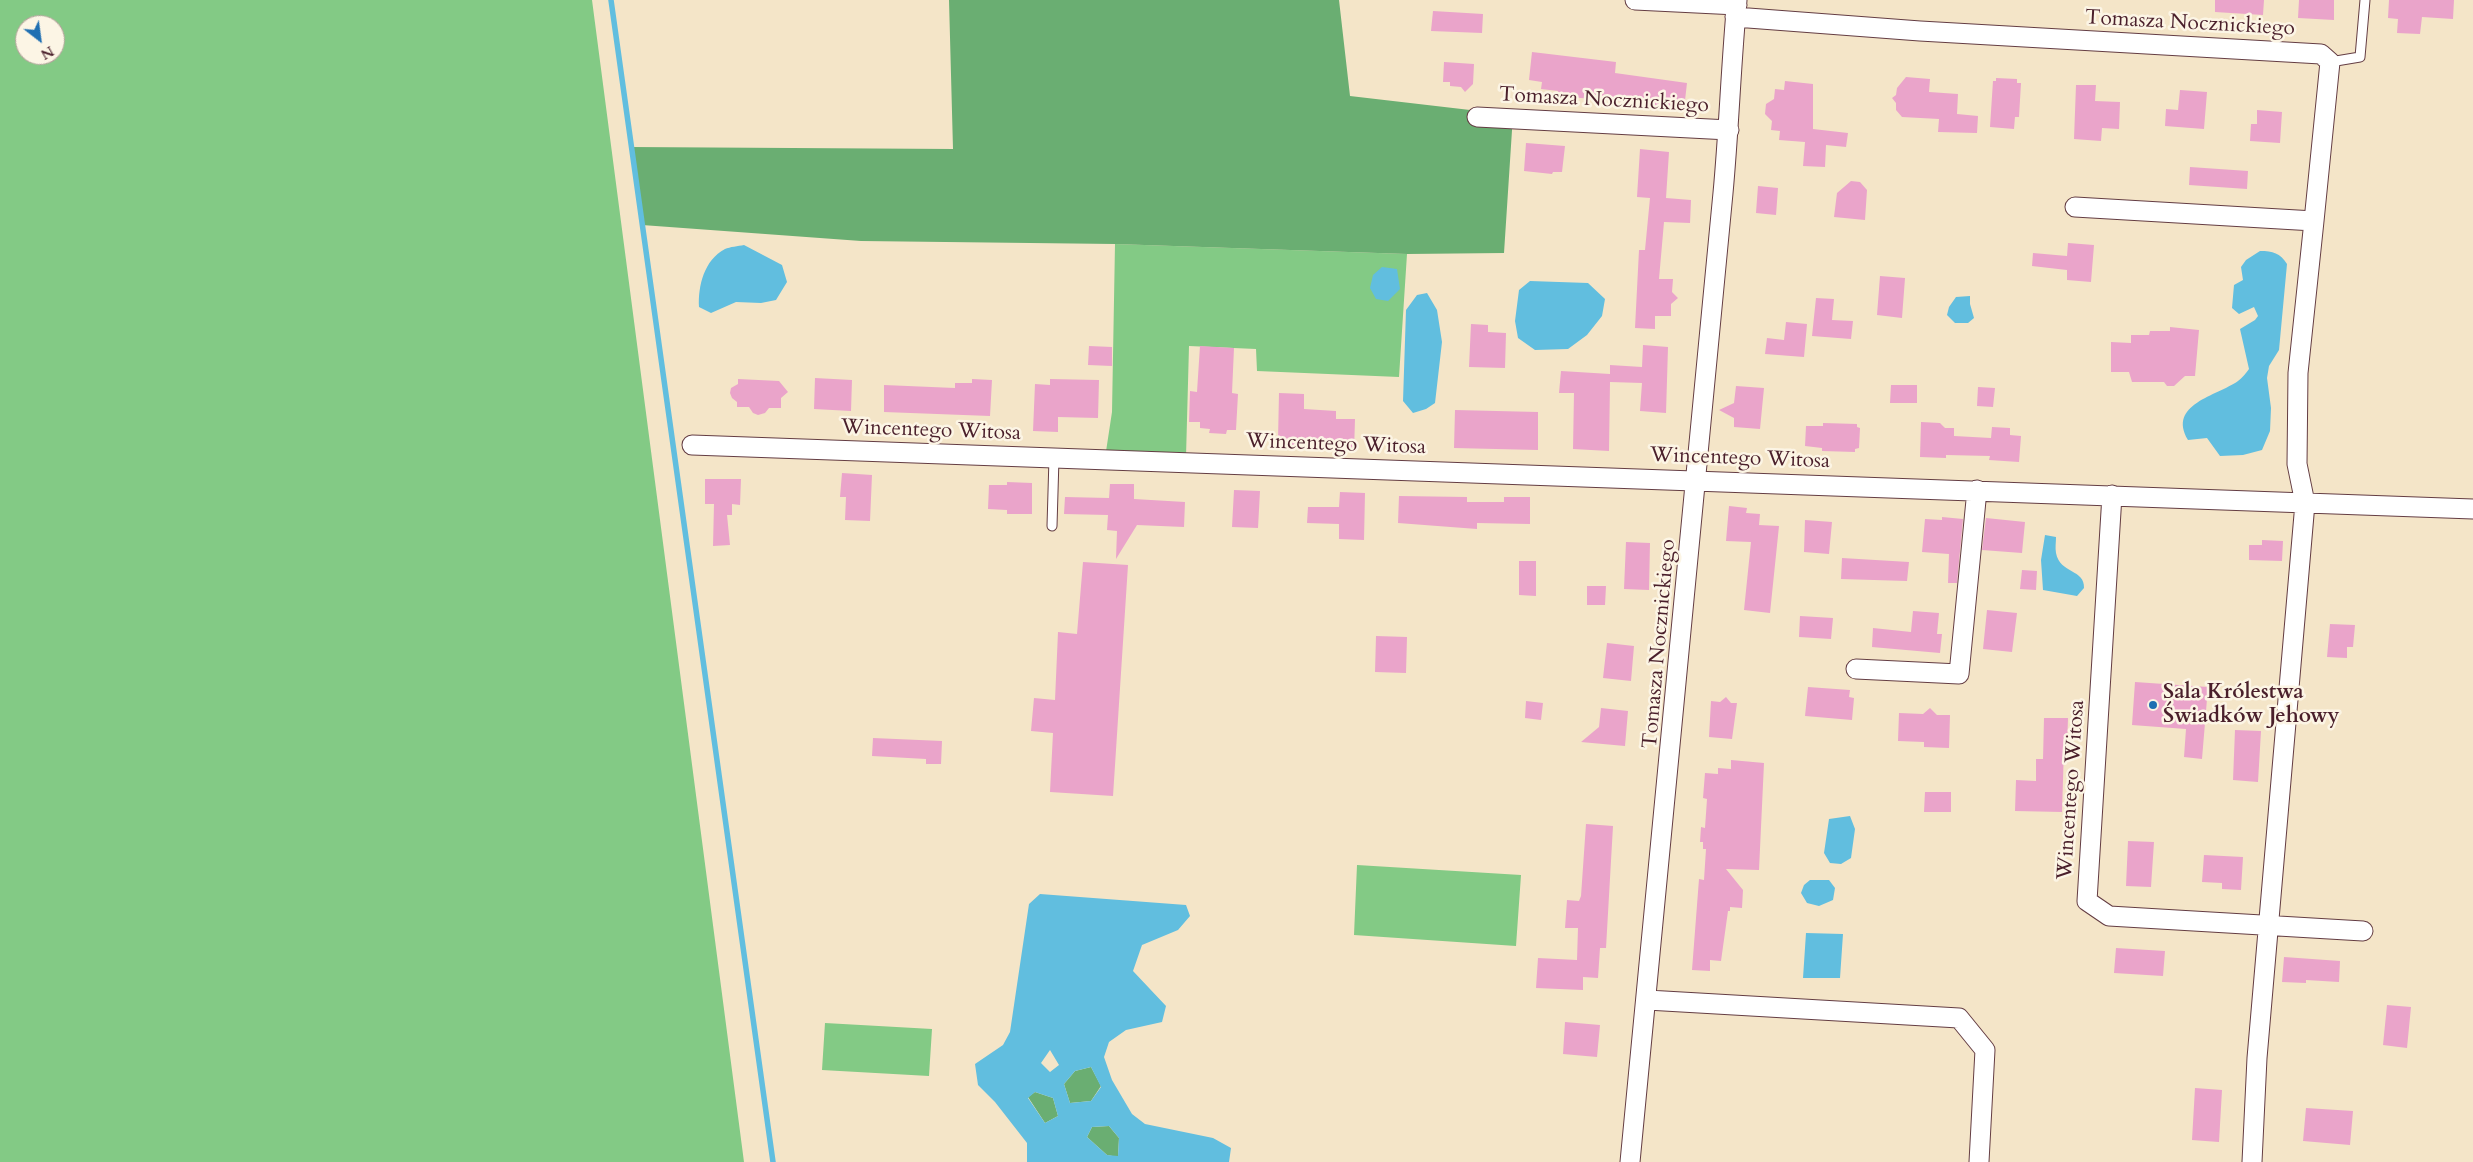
<!DOCTYPE html>
<meta charset="utf-8">
<style>
body{margin:0}
#map{position:relative;width:2473px;height:1162px;overflow:hidden;background:#f4e5c8;font-family:Cardo,serif}
canvas{display:block}
.north{position:absolute;left:15px;top:15px;width:50px;height:50px;box-sizing:border-box;background:#fcf5e5;border:1px solid #b59f9b;border-radius:50%;rotate:150deg;font-size:14px;font-weight:700;line-height:20px;text-align:center;color:#4a1f2b}
.north::after{content:'';display:block;margin:auto;width:18px;height:22px;background:#1f6fb2;clip-path:polygon(50% 0,100% 100%,50% 72%,0 100%)}
</style>
<div id="map">
<canvas width="2473" height="1162"></canvas>
<div class="north">N</div>
</div>
<script>
const g = document.querySelector('canvas').getContext('2d');
g.lineJoin = 'round';
function fillPath(path, color) {
  g.fillStyle = color;
  g.fill(path, 'evenodd');
}
function stroke(path, color, width, dash) {
  g.strokeStyle = color;
  g.lineWidth = width;
  g.lineCap = dash ? 'butt' : 'round';
  g.setLineDash(dash || []);
  g.stroke(path);
}
function label(font, color, halo, rows, align = 'center') {
  g.font = font + ' Cardo,serif';
  g.lineWidth = 5;
  g.setLineDash([]);
  g.textBaseline = 'middle';
  g.strokeStyle = halo;
  g.fillStyle = color;
  for (const [text, x, y, turn = 0] of rows) {
    g.save();
    g.translate(x, y);
    g.rotate((+turn || 0) * Math.PI / 180);
    g.textAlign = isNaN(turn) ? turn : align;
    if (halo) g.strokeText(text, 0, 0);
    g.fillText(text, 0, 0);
    g.restore();
  }
}
fillPath(new Path2D(`
 M0,0H592L744,1162H0ZM25,25H55V55H25Z
 M1115,244L1407,254L1399,377L1257,371L1256,349L1189,346L1186,457L1105,458L1112,412Z
 M1357,865L1521,875L1516,946L1354,935Z
 M825,1023L932,1029L929,1076L822,1070Z`), '#83ca85');
fillPath(new Path2D(`
 M949,0H1339L1350,96L1513,115L1504,253L1407,254L1115,244L861,241L642,225L630,147L953,149Z
 M1091,1067L1101,1086L1091,1101L1070,1103L1064,1084L1075,1071Z
 M1035,1092L1053,1098L1058,1116L1045,1123L1028,1097Z
 M1109,1126L1119,1138L1118,1157L1107,1155L1087,1137L1092,1127Z`), '#6aae72');
fillPath(new Path2D(`
 M744,245L782,265L787,282L776,300L761,303L736,302L711,313L699,307C698,286 704,260 725,249C730,247 738,246 744,245Z
 M2260,251C2273,251 2280,253 2287,264L2279,350L2269,366L2267,378L2271,408L2270,431L2262,450L2243,455L2220,456L2207,438L2188,440C2167,404 2217,396 2238,381C2242,378 2246,373 2249,369L2240,329L2255,320L2258,316L2254,307L2239,314L2232,308L2234,285L2243,280L2241,267L2246,260Z
 M1382,267L1397,269L1400,289L1388,301L1376,299L1370,288L1373,275Z
 M1530,281L1588,283L1605,299L1602,316L1587,335L1568,349L1535,350L1518,338L1515,321L1519,290Z
 M1427,293L1437,310L1442,342L1435,403L1426,409L1413,413L1403,401L1406,310L1417,295Z
 M1970,296V304L1974,318L1968,323H1955L1947,315L1949,307L1956,297Z
 M2045,535L2056,537C2056,542 2055,548 2056,553C2060,574 2085,569 2084,588L2077,596L2043,590L2041,560Z
 M1850,816L1855,829L1851,858L1841,864L1830,863L1824,853L1829,819Z
 M1810,880H1829L1835,888L1833,900L1819,906L1807,903L1801,893L1804,885Z
 M1040,894L1186,905L1190,916L1178,930L1142,945L1133,971L1166,1006L1162,1022L1126,1030L1109,1042L1104,1057L1112,1080L1132,1114L1145,1124L1213,1138L1231,1148L1229,1162H1027V1143L995,1102L978,1085L975,1064L1003,1045L1010,1032L1029,904ZM1050,1050L1059,1065L1050,1072L1041,1063ZM1091,1067L1101,1087L1091,1101L1070,1103L1064,1084L1075,1071ZM1035,1092L1053,1098L1058,1116L1045,1123L1028,1098ZM1109,1126L1119,1138L1118,1156L1107,1155L1087,1137L1092,1127Z
 M1806,933L1843,934L1840,978H1803Z`), '#61bedf');
stroke(new Path2D(`
 M611,0L773,1162`), '#61bedf', 5.5);
fillPath(new Path2D(`
 M2215,0H2264L2263,15L2215,12Z
 M2299,0H2334V20L2298,18Z
 M2389,0H2454L2453,19L2422,17L2420,34L2397,33L2398,19L2388,18Z
 M1433,11L1483,14L1482,33L1431,31Z
 M1532,52L1616,62L1615,73L1687,83L1684,109L1617,101L1557,96L1558,91L1541,89L1542,82L1529,80Z
 M1444,62L1474,64L1473,84L1465,92L1461,87L1450,86V82H1443Z
 M1906,77L1930,79L1929,92L1958,94L1957,114L1978,116L1977,133L1938,132L1939,119L1902,117L1896,110V103L1892,98L1896,95L1897,88Z
 M1996,78L2017,79V83H2021L2019,117H2015L2014,129L1990,127L1993,81H1996Z
 M1785,81L1813,84V129L1848,133L1846,147L1826,145L1825,167L1803,166L1805,142L1779,140L1780,131L1771,130L1772,121L1765,114L1766,104L1774,99L1775,89L1784,90Z
 M2076,85H2096L2095,101L2120,102L2119,129L2102,128L2101,141L2074,139Z
 M2180,90L2207,92L2204,129L2165,126L2166,109L2178,110Z
 M2257,110L2282,112L2280,143L2250,141L2251,124H2257Z
 M1526,143L1565,146L1562,172H1553L1552,174L1524,171Z
 M1640,149L1669,152L1666,198L1691,200L1690,223L1664,222L1659,279H1673L1672,292L1678,298L1671,304V316H1655V329L1635,328L1639,250H1645L1650,198L1637,197Z
 M2190,167L2248,171L2247,189L2189,185Z
 M1851,181L1860,182L1867,190L1865,220L1834,217L1837,193Z
 M1758,186L1778,188L1776,215L1756,213Z
 M2068,243L2094,245L2091,282L2067,280V270L2032,266L2033,253L2067,256Z
 M1880,276L1905,278L1902,318L1877,315Z
 M1816,298L1834,299L1832,320L1853,321L1851,339L1812,336Z
 M1786,322L1807,324L1804,357L1765,354L1767,338L1784,340Z
 M1471,324L1488,325V332L1506,333L1505,368L1469,367Z
 M2170,327L2199,330L2195,376H2185L2174,386H2167L2164,382H2132L2129,372H2111V342L2131,343V335H2149L2150,331H2170Z
 M1643,345L1668,347L1666,413L1640,411L1642,383L1610,382L1609,451L1573,449L1574,393H1559L1561,371L1610,374V365L1642,367Z
 M1089,346L1112,347V366L1088,365Z
 M1200,346L1234,348L1232,393L1238,394L1236,430H1227L1226,434L1209,433L1210,429L1200,428V422H1189L1190,391L1197,392Z
 M815,378L852,380L851,411L814,409Z
 M738,379L779,381L788,392L781,398V408H769L765,413L758,415L753,413L749,407H737V402L732,398L730,393L731,388L738,384Z
 M972,379L992,380L990,416L884,412V385L955,388V383H972Z
 M1050,379L1099,380L1098,418L1058,417V432L1033,431L1035,384L1050,385Z
 M1891,385H1917V403H1890Z
 M1736,386L1764,388L1760,429L1734,427V418L1719,410L1734,403Z
 M1978,387L1995,388L1993,407L1977,406Z
 M1279,393L1304,394V409L1336,411V419H1355L1354,452L1291,446L1292,441L1278,440Z
 M1455,410L1538,412V450L1454,448Z
 M1921,422L1940,423L1945,428H1954V436L1991,438L1992,427L2010,428V435L2021,436L2019,462L1989,460L1990,456L1946,455V458L1920,457Z
 M1823,423L1857,424V427L1860,428L1859,448L1855,449V452L1822,451V448L1805,446L1806,426H1823Z
 M842,473L872,475L870,521L845,520L846,497H840Z
 M705,479H741L740,505L732,504V515H727L730,545L713,546L714,504H705Z
 M1007,482L1032,483V514H1007V510L988,509L989,485H1007Z
 M1110,484H1134V499L1185,502L1184,527L1137,525L1116,559L1117,531L1107,530L1108,515L1064,514L1065,497L1109,498Z
 M1234,490L1260,491L1258,528L1232,527Z
 M1340,492L1365,493L1364,540L1339,539V524L1307,523L1308,507H1339Z
 M1399,496L1467,497V502H1504V497H1530V524L1477,523V529L1398,523Z
 M1729,506L1747,508L1746,513L1760,514L1759,525L1779,526L1770,613L1744,610L1751,542L1726,541Z
 M1942,517L1963,519L1957,583H1948L1949,554L1922,552L1925,519L1942,520Z
 M1986,518L2025,522L2022,553L1982,550Z
 M1805,520L1832,522L1829,554L1804,552Z
 M2262,540L2283,541L2282,561L2249,560V545H2262Z
 M1626,542L1650,543L1649,590L1624,589Z
 M1842,558L1909,562L1907,581L1841,579Z
 M1519,561H1536V596L1519,595Z
 M1083,562L1128,565L1113,796L1050,792L1053,733L1031,731L1034,698L1055,700L1058,632L1077,634Z
 M2022,570L2037,571L2036,590L2020,589Z
 M1587,586H1606L1605,605H1587Z
 M1987,610L2017,613L2012,652L1983,649Z
 M1913,611L1939,613L1937,634H1942L1940,653L1872,647L1873,628L1911,632Z
 M1800,616L1833,618L1831,639L1799,637Z
 M2330,624L2355,625L2353,647H2347V658L2327,657Z
 M1376,636L1407,637L1406,673L1375,672Z
 M1607,643L1634,646L1631,681L1603,678Z
 M2135,682L2208,687L2202,759L2184,757L2186,729L2132,725Z
 M1808,687L1850,690L1849,697L1854,698L1852,720L1805,716Z
 M1726,697L1731,703H1737L1732,739L1709,737L1711,701L1720,702Z
 M1526,701L1543,703L1541,720L1525,718Z
 M1601,708L1628,711L1625,746L1581,742L1599,727Z
 M1930,708L1937,715H1950L1949,748L1924,747V742L1898,741L1899,713L1923,714Z
 M2044,718H2068L2067,747H2064L2062,812L2015,811L2016,780L2036,781V759H2043Z
 M2235,730L2261,731L2258,782L2233,780Z
 M873,738L942,741L941,764H926V759L872,756Z
 M1731,760L1764,763L1759,870L1726,869L1743,890L1742,908L1730,907V911H1728L1721,961L1710,960V971L1692,970L1699,879L1704,880L1706,849H1703V842H1700L1701,827L1705,828L1707,799L1703,798L1705,773L1718,774V768L1731,769Z
 M1925,792H1951V812H1924Z
 M1586,824L1613,826L1606,948H1600L1598,978L1583,977V990L1536,988L1538,958L1577,960L1578,928H1565L1567,900L1579,901L1581,896Z
 M2128,841L2154,842L2151,887L2126,886Z
 M2204,855L2243,857L2241,890L2222,889V883L2202,882Z
 M2116,948L2165,951L2163,976L2114,973Z
 M2284,957L2340,961L2339,982L2306,980V983L2282,982Z
 M2387,1005L2411,1007L2407,1048L2383,1045Z
 M1565,1022L1600,1025L1597,1057L1563,1054Z
 M2195,1088L2222,1090L2219,1142L2192,1140Z
 M2306,1108L2353,1111L2350,1145L2303,1141Z`), '#eaa4ca');
const service = new Path2D(`
 M2330,62L2360,57L2365,0
 M1052,526L1054,458`);
const minor = new Path2D(`
 M1635,0L1737,5
 M1735,17L1920,31L2321,54L2330,62L2314,221L2075,207
 M1477,117L1729,130
 M692,445L2473,509
 M2112,495L2087,901L2109,916L2363,931
 M1856,669L1959,674L1977,490
 M1647,1000L1959,1018L1985,1050L1979,1162
 M1630,1162C1664,839 1695,516 1723,193C1729,129 1731,64 1737,0
 M2252,1162L2257,1058L2305,503L2297,464L2298,373L2314,221`);
stroke(service, '#643d43', 11);
stroke(minor, '#643d43', 21);
stroke(service, '#fff', 9);
stroke(minor, '#fff', 19);
for (const [x, y, r, color] of [
 [2153,705,5,"#1f6fb2"]
]) {
  const dot = new Path2D();
  dot.arc(x, y, r, 0, 2 * Math.PI);
  g.fillStyle = color;
  g.fill(dot);
  stroke(dot, '#fcf5e5', 2);
}
label('21px', '#4a1f2b', '#fcf5e5', [
 ["Tomasza Nocznickiego",2190,24,3],
 ["Tomasza Nocznickiego",1604,101,3],
 ["Wincentego Witosa",931,431,2],
 ["Wincentego Witosa",1336,445,2],
 ["Wincentego Witosa",1740,459,2],
 ["Tomasza Nocznickiego",1660,644,-85],
 ["Wincentego Witosa",2072,790,-86]
]);
label('bold 21px', '#4a1f2b', '#fcf5e5', [
 ["Sala Królestwa",2163,693],
 ["Świadków Jehowy",2163,717]
], 'left');
</script>
